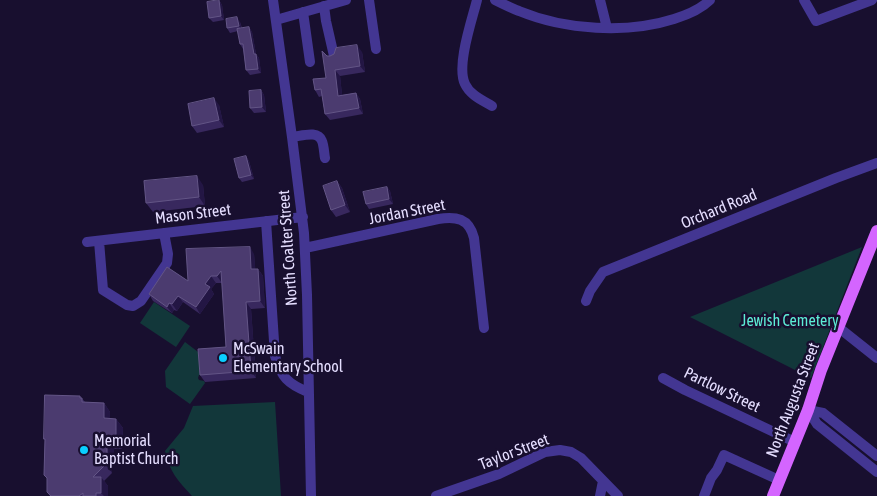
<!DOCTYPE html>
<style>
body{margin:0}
canvas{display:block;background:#180f2f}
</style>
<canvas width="877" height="496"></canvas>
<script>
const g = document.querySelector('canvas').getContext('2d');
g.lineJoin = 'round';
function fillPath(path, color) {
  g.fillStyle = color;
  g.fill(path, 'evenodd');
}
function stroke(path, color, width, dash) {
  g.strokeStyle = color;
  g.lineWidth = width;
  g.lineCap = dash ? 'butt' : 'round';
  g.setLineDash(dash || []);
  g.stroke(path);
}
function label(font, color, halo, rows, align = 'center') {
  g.font = font + ' "Asap Condensed",sans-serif';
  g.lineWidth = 5;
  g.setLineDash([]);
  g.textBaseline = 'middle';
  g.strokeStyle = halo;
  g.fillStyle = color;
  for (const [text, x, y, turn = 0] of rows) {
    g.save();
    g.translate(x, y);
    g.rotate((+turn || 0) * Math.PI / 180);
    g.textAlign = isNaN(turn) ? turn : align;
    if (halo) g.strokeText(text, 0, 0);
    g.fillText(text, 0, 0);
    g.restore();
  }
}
fillPath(new Path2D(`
 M862,247L811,378L690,317Z
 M154,302L190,326L176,347L140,323Z
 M185,342L202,355L203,367L199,368V371L203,372V374L199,375L198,378L199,380L204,381L205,383L190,404L166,387L165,371Z
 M275,402L281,496H192C178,481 169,471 165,451L184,428L193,406Z`), '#12373a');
stroke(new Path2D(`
 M273,0L292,137L304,233L307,295L311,496
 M369,0L376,49
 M477,0C472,20 456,66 465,84C470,95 482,100 492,106
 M495,0C503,4 511,8 519,11C565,30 627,34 674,19C687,15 700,10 710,0
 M600,0L607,28
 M804,0L816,21L872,0
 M324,6L326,21L334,56
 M303,12L310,62
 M276,20L346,0
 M292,137C302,136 318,130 322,141C324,146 324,153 325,158
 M266,221L275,356C281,377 288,384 308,392
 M99,241L103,290L127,305L133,306L141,301L167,263L168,254L164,233
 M87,242L303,217
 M305,248L438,219C456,216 469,218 474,238L484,328
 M586,301L590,291L603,272L836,178L877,163
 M838,327L877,358
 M663,378L685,390L795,442
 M808,410L817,424L877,472
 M808,410L823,413L877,456
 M436,496L499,474L545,452L560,450L571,452L581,458L618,496
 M600,496L603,481
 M704,496L711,478L717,470L724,455L779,480`), '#433692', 10);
stroke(new Path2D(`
 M773,496L808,410L821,370L877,231`), '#d465ff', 12);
fillPath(new Path2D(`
 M219,0L222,5L224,20L213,22L209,18Z
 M240,22L242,28L249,27L252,32L256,54L259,58L261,73L250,75L246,70L243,49L240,44L238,31L230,33L227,28Z
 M362,52L365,72L340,76L342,95L356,93L360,99L363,114L330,120L325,114L322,96L319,97L315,90L326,78L327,56H330Z
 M261,90L264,95L266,112L254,113L250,108Z
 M219,105L224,127L197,133L192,126Z
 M246,156L249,161L254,179L242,182L239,178Z
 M337,181L342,188L350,212L336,217L331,210Z
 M203,185L205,206L153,212L146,203Z
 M387,187L390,191L393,204L369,209L366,204Z
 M254,254L255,269H258L263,276L265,308L251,309L256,378L205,382L200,375L226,347L222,283H216L211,289L214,294L200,314L183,302L177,311L174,310L172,313L153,301L149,294L188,281Z
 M80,396L85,402L104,403L110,412V418L116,419L123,428L122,449H114V462H112V473L104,481L108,486V496H50L47,492V478L44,475L45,440L44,439Z`), '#38285e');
fillPath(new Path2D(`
 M219,0L222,5L224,20L221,16Z
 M237,17L240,22L242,31L239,26Z
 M249,27L252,32L256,54L259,58L261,73L258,69L254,54Z
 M357,45L362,52L365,72L360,66Z
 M335,70L340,76L343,103L338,96Z
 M261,90L264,95L266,112L262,107Z
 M356,93L360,99L363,114L359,108Z
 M214,98L219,105L224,127L219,120Z
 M246,156L249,161L254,179L251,175Z
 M197,176L203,185L205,206L199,197Z
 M337,181L342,188L350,212L345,205Z
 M387,187L390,191L393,204L389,199Z
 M250,247L254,254L256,276L251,269Z
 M258,269L263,276L265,308L260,301Z
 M221,271L222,283L217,276Z
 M211,276L216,283L211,289L214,294L200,314L196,307L205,284Z
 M178,296L183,302L177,311L172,304Z
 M246,302L251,309L256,378L251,371Z
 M169,303L174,310L172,313L167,307Z
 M104,403L110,412V427L104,418Z
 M116,419L123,428L122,449L116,440Z
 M107,440L114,449V462L107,453Z
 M105,453L112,462V473L106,464Z
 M101,477L108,486V496H104L101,493Z`), '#231644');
const building = new Path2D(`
 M219,0L221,16L209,18L207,2Z
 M237,17L239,26L227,28L226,19Z
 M249,27L254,54H256L258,69L246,70L243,44H240L237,29Z
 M357,45L360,66L335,70L338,96L356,93L359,108L325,114L321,89L315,90L313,79L326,78L322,51L327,56H330L334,54L336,48Z
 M261,90L262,107L250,108L249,91Z
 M214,98L219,120L192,126L188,104Z
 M246,156L251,175L239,178L234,159Z
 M197,176L199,197L146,203L144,181Z
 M337,181L345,205L331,210L323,186Z
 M387,187L389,199L366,204L363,192Z
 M250,247L251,269H258L260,301L246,302L251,371L200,375L198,349L226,347L221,271L217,276H211L205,284L210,287L196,307L178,296L172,304L169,303L167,307L149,294L167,267L188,281L186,249Z
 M45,395L80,396V398H82V402L104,403V418L116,419V440H107V453H105L106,464L93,477H101V493H96V496H83V493L79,496H51L47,492V478L44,475L45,439H44Z`);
fillPath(building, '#4b3b6f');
stroke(building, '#635586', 1);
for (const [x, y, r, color] of [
 [223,358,5,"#0acfff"],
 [84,450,5,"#0acfff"]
]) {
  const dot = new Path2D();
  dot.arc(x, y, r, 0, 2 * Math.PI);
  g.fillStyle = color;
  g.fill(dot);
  stroke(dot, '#180f2f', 2);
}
label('16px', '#e5deff', '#180f2f', [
 ["Orchard Road",719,209,-22],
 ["Jordan Street",407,212,-11],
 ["Mason Street",193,214,-7],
 ["North Coalter Street",288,248,-94],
 ["Partlow Street",722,390,26],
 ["North Augusta Street",793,400,-69],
 ["Taylor Street",514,452,-21]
]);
label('16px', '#5decd6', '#180f2f', [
 ["Jewish Cemetery",790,321]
]);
label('16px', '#e5deff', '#180f2f', [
 ["McSwain",233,349],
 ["Elementary School",233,367],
 ["Memorial",94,441],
 ["Baptist Church",94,459]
], 'left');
</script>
